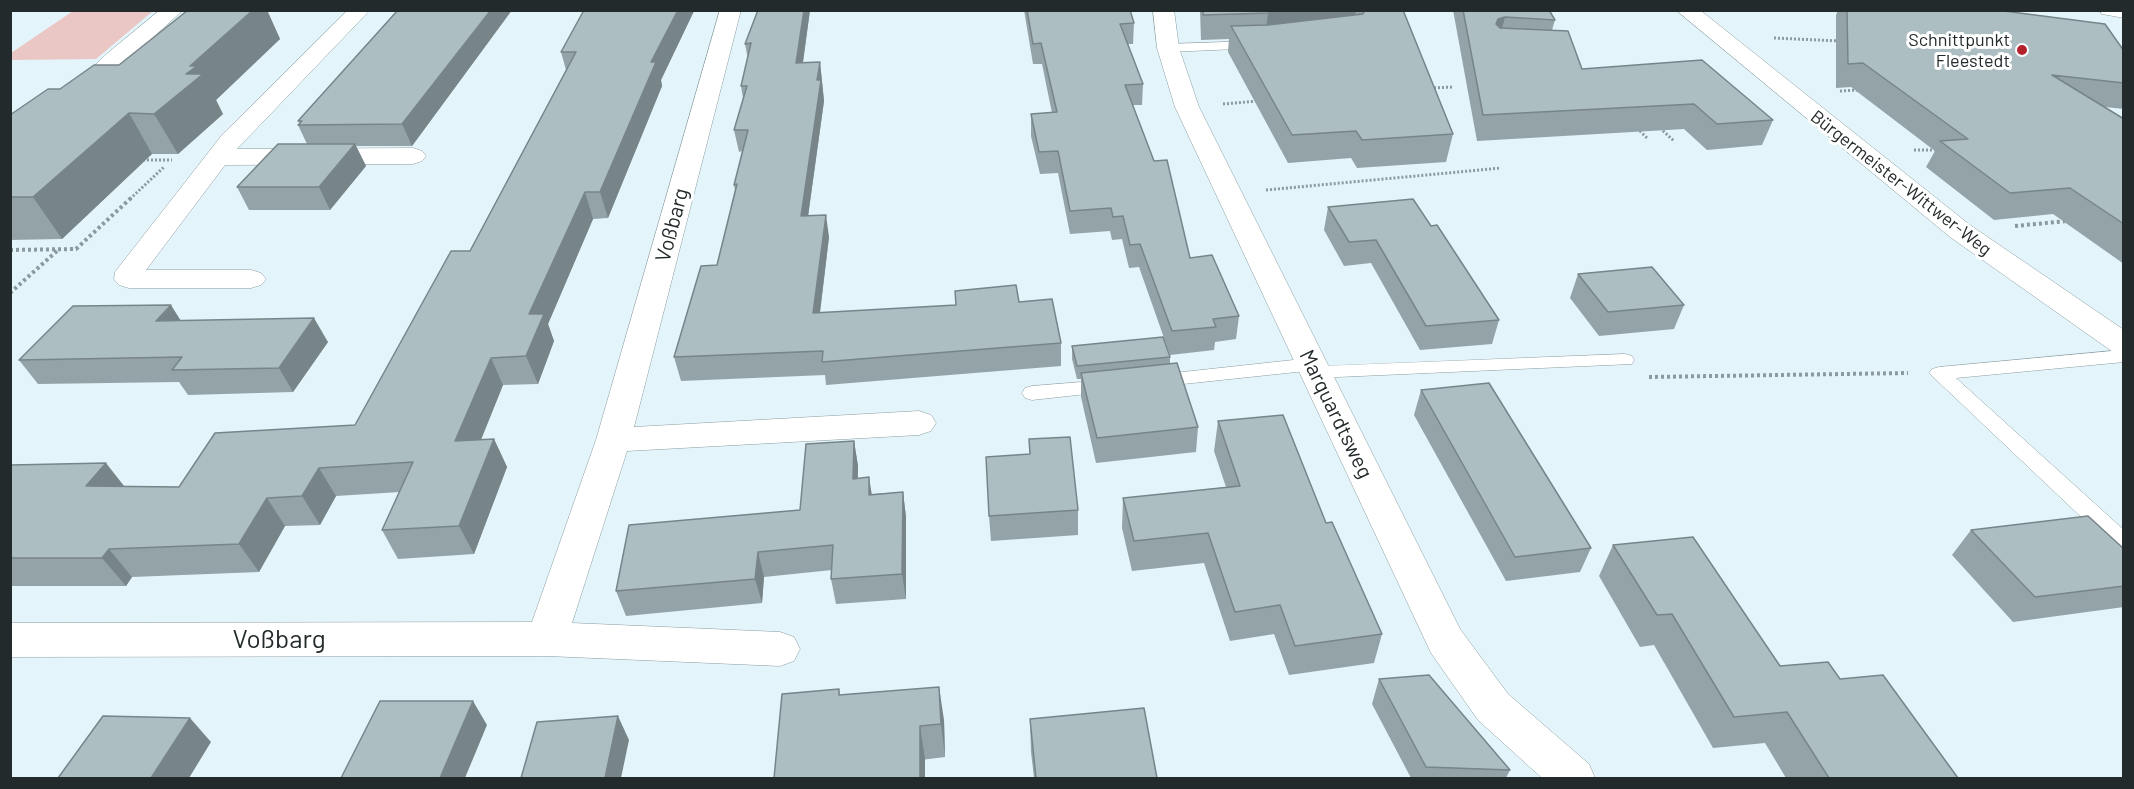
<!DOCTYPE html>
<meta charset="utf-8">
<style>
body{margin:0}
#map{position:relative;width:2134px;height:789px;overflow:hidden;background:#e3f5fa;font-family:Barlow,sans-serif}
canvas{display:block}
.frame{position:absolute;inset:0;border:12px solid #232a2b;pointer-events:none}
</style>
<div id="map">
<canvas width="2134" height="789"></canvas>
<div class="frame"></div>
</div>
<script>
const g = document.querySelector('canvas').getContext('2d');
g.lineJoin = 'round';
function fillPath(path, color) {
  g.fillStyle = color;
  g.fill(path, 'evenodd');
}
function stroke(path, color, width, dash) {
  g.strokeStyle = color;
  g.lineWidth = width;
  g.lineCap = dash ? 'butt' : 'round';
  g.setLineDash(dash || []);
  g.stroke(path);
}
function label(font, color, halo, rows, align = 'center') {
  g.font = font + ' Barlow,sans-serif';
  g.lineWidth = 6;
  g.setLineDash([]);
  g.textBaseline = 'middle';
  g.strokeStyle = halo;
  g.fillStyle = color;
  for (const [text, x, y, turn = 0] of rows) {
    g.save();
    g.translate(x, y);
    g.rotate((+turn || 0) * Math.PI / 180);
    g.textAlign = isNaN(turn) ? turn : align;
    if (halo) g.strokeText(text, 0, 0);
    g.fillText(text, 0, 0);
    g.restore();
  }
}
fillPath(new Path2D(`
 M73,11V10L153,11L96,59L11,60V53Z`), '#eac7c4');
const lane = new Path2D(`
 M1255,41L1260,42L1262,45L1260,48L1168,52L1161,48L1168,44Z
 M2124,350V362L1956,378L2124,530V552L2116,550L1929,373L1932,369L1939,367Z
 M1625,354L1632,356L1634,360L1632,364L1315,378L1308,376L1306,371L1155,387L1148,385L1145,381L1148,377L1155,375L1312,358L1319,360L1320,366Z
 M1107,380L1114,381L1117,386L1114,391L1032,400L1025,398L1022,393L1025,388L1032,386Z`);
const street = new Path2D(`
 M160,10H183L83,101L67,121L19,157L10,160V140L49,111L67,91L109,52Z
 M348,10H370L237,149L413,148L422,151L426,156L422,161L413,164L225,165L146,270H251L261,273L266,279L261,285L251,288H129L119,285L114,279L115,272L222,135Z
 M720,10H741L634,427L919,411L931,415L936,423L931,431L919,435L627,451L572,623L780,632L794,637L800,649L794,661L780,666L547,656L10,657V623L532,622L596,440Z
 M1153,10H1174L1179,48L1199,107L1460,629L1508,694L1589,764L1595,778H1542L1478,720L1431,653L1175,107L1157,48Z
 M1676,10H1700L1970,225L2124,330V355L2113,352L1950,237Z`);
const secondary = new Path2D(`
 M2099,10H2124V18L2102,14Z`);
stroke(lane, '#8b9ca0', 1);
stroke(street, '#8b9ca0', 1);
stroke(secondary, '#8b9ca0', 1);
stroke(new Path2D(`
 M1774,38L1839,41
 M1430,88L1453,87
 M1840,91L1859,90
 M1223,104L1258,101
 M1637,128L1648,139
 M1660,128L1674,141
 M1914,150H1936
 M143,160H172
 M1266,190L1501,168
 M130,199L164,167`), '#8c9a9d', 3, [2, 2]);
stroke(new Path2D(`
 M2015,226L2067,221
 M10,250L76,249L131,198
 M10,293L58,250
 M1649,377L1908,373`), '#8c9a9d', 4, [3, 3]);
fillPath(lane, '#fff');
fillPath(street, '#fff');
fillPath(secondary, '#fff');
fillPath(new Path2D(`
 M188,10H267L280,39L216,100L223,114L178,154H152L62,239L10,240V115L60,89L119,65Z
 M398,10H512L412,146H356L366,166L330,210H249L237,187L307,144L298,125L300,123L298,121Z
 M746,10H810L803,63L820,62L824,101L808,216L829,237L820,313L1019,302L1061,343V366L826,385L825,375L681,381L674,357L717,265L735,190L734,185L742,151L739,152L734,130L743,98L741,86L748,59L745,44L757,12H746Z
 M1024,10H1130L1134,23L1133,44H1128L1143,84L1142,105H1133L1190,258L1239,316L1236,339L1215,342L1214,350L1170,355L1139,267L1129,268L1122,239L1112,240L1110,231L1070,234L1058,173L1040,174L1031,136V114L1052,113L1042,64H1033Z
 M1200,10H1403L1453,134L1446,162L1357,168L1351,158L1288,163L1228,52L1229,39L1201,40Z
 M1453,10H1549L1555,20L1552,30L1582,69L1773,120L1762,145L1707,150L1684,129L1477,141Z
 M1838,10H1996L2124,51V109L2105,107L2124,119V264L2053,214L1994,220L1926,167L1935,151L1851,87L1836,88V15Z
 M694,11L661,80L662,86L608,218L593,219L548,324L554,341L538,384L503,385L481,440L494,439L507,467L474,554L398,559L382,530L400,492L336,496L320,525L285,526L259,572L132,577L126,586H10V465L124,486L179,487L355,425L470,251L566,70L561,52Z
 M1328,207L1431,226L1499,320L1492,344L1420,350L1371,263L1344,266L1324,230Z
 M1578,274L1684,305L1674,329L1599,336L1570,298Z
 M181,321L328,342L293,392L188,395L179,382L38,384L19,360Z
 M1072,346L1170,357V363L1198,427L1196,452L1096,463L1081,397V379H1077L1072,359Z
 M1421,390L1591,548L1580,572L1506,581L1414,415Z
 M1218,421L1326,523L1382,634L1374,663L1289,675L1274,634L1230,641L1204,563L1132,571L1122,528L1123,498L1226,487L1214,451Z
 M1029,439L1078,510V535L991,541L989,516L1029,454Z
 M854,441L858,466V478L872,494L903,492L906,517V599L836,604L831,579L832,570L764,577L762,603L626,616L616,591L800,510Z
 M1971,530L2124,549V607L2013,622L1952,555Z
 M1613,545L1780,666L1840,679L1958,778H1786L1765,743L1713,748L1654,645L1640,647L1599,576Z
 M1379,679L1510,770L1506,778H1411L1372,704Z
 M839,689L840,695L944,720L945,757L774,778Z
 M1030,719L1157,778H1034L1031,752Z`), '#94a3a7');
fillPath(new Path2D(`
 M253,10H267L280,39L216,100L223,114L178,154L154,114L186,74L190,66Z
 M491,10H512L412,146L402,124Z
 M678,10L694,11L661,80L662,86L608,218L600,192L651,62Z
 M804,10H810L800,83L796,63Z
 M1286,10H1356L1353,28L1265,38L1268,13Z
 M1505,17L1499,41L1496,24L1498,19Z
 M820,62L824,101L805,238L801,216Z
 M129,113L152,154L62,239L33,197Z
 M355,144L366,166L330,210L319,187Z
 M585,192L593,219L548,324L554,341L538,384L526,356L529,314Z
 M826,215L829,237L817,336L813,313Z
 M171,305L186,329L156,321Z
 M314,318L328,342L293,392L279,368Z
 M491,358L503,385L469,469L455,441Z
 M494,439L507,467L474,554L459,526Z
 M854,441L858,466L857,503L853,479Z
 M106,463L128,491L86,486Z
 M319,468L336,496L320,525L302,496Z
 M869,477L873,502L869,495Z
 M903,492L906,517V599L902,574Z
 M267,498L285,526L259,572L239,544Z
 M109,549L132,577L126,586L102,558Z
 M758,552L764,577L762,603L755,579Z
 M939,687L944,720L945,757L941,724Z
 M473,701L487,725L465,778H440Z
 M618,716L629,740L621,778H605Z
 M190,718L211,742L189,778H151Z
 M920,726L925,759V778H920Z`), '#788588');
const building = new Path2D(`
 M188,10H253L190,66H197L186,74H203L154,114L129,113L33,197H10V115L48,89H60L94,65H119Z
 M398,10H491L402,124L298,125L302,121H298Z
 M584,10H678L651,62H656L600,192H585L529,314H544L526,356L491,358L455,441L494,439L459,526L382,530L413,462L319,468L302,496L267,498L239,544L109,549L102,558H10V465L106,463L86,486L179,487L215,433L355,425L451,251H470L576,52H561Z
 M758,10H804L796,63L820,62L817,80H821L801,216L826,215L813,313L956,305L955,291L1016,285L1019,302L1052,299L1061,343L822,362L823,351L674,357L701,266L717,265L737,184L734,185L748,130H734L747,86H741L751,43L745,44Z
 M1027,10H1130L1134,23L1120,24L1143,84L1125,85L1154,161L1167,160L1190,258L1212,255L1239,316L1213,319L1216,327L1172,331L1140,244L1130,245L1123,216L1113,217L1111,208L1070,211L1058,151L1039,152L1031,114L1057,112L1041,43L1033,44Z
 M1203,10H1286L1268,13L1203,15Z
 M1365,10H1403L1453,134L1362,140L1356,131L1292,135L1231,26L1268,25L1363,14Z
 M1463,10H1549L1555,20L1505,17L1498,19L1496,24L1500,28L1568,31L1582,69L1702,60L1773,120L1717,124L1694,104L1483,115Z
 M1847,10H1996L2105,24L2124,51V83L2052,75L2124,119V224L2070,188L2010,193L1940,141L1968,139L1863,63L1848,64Z
 M278,144H355L319,187H237Z
 M1413,199L1431,226L1437,225L1499,320L1426,326L1376,240L1349,242L1328,207Z
 M1652,267L1684,305L1608,312L1578,274Z
 M171,305L156,321L314,318L279,368L172,370L182,357L19,360L73,306Z
 M1163,337L1170,357L1077,366L1072,346Z
 M1177,363L1198,427L1097,438L1081,373Z
 M1489,383L1591,548L1515,557L1421,390Z
 M1283,415L1326,523L1332,522L1382,634L1295,646L1280,605L1235,612L1208,533L1134,541L1123,498L1240,486L1218,421Z
 M1070,437L1078,510L989,516L986,457L1030,454L1029,439Z
 M854,441L853,479L869,477V495L903,492L902,574L831,579L833,545L758,552L755,579L616,591L629,525L800,510L806,444Z
 M2088,516L2124,549V586L2035,597L1971,530Z
 M1693,537L1780,666L1828,662L1840,679L1883,675L1958,778H1829L1787,712L1734,717L1672,614L1657,615L1613,545Z
 M1429,675L1510,770L1426,767L1379,679Z
 M939,687L941,724L920,726V778H774L782,694L839,689V695Z
 M380,701H473L440,778H341Z
 M1144,708L1157,778H1036L1030,719Z
 M103,716L190,718L151,778H58Z
 M618,716L605,778H521L537,722Z`);
fillPath(building, '#acbec2');
stroke(building, '#788588', 1.5);
for (const [x, y, r, color] of [
 [2022,50,6,"#b4232d"]
]) {
  const dot = new Path2D();
  dot.arc(x, y, r, 0, 2 * Math.PI);
  g.fillStyle = color;
  g.fill(dot);
  stroke(dot, '#fff', 2);
}
label('18px', '#232a2b', '#fff', [
 ["Schnittpunkt",2010,40],
 ["Fleestedt",2010,61]
], 'right');
label('18px', '#232a2b', '#fff', [
 ["Bürgermeister-Wittwer-Weg",1901,183,38]
]);
label('21px', '#232a2b', '#fff', [
 ["Voßbarg",672,225,-75],
 ["Marquardtsweg",1336,414,64]
]);
label('26px', '#232a2b', '#fff', [
 ["Voßbarg",279,639]
]);
</script>
